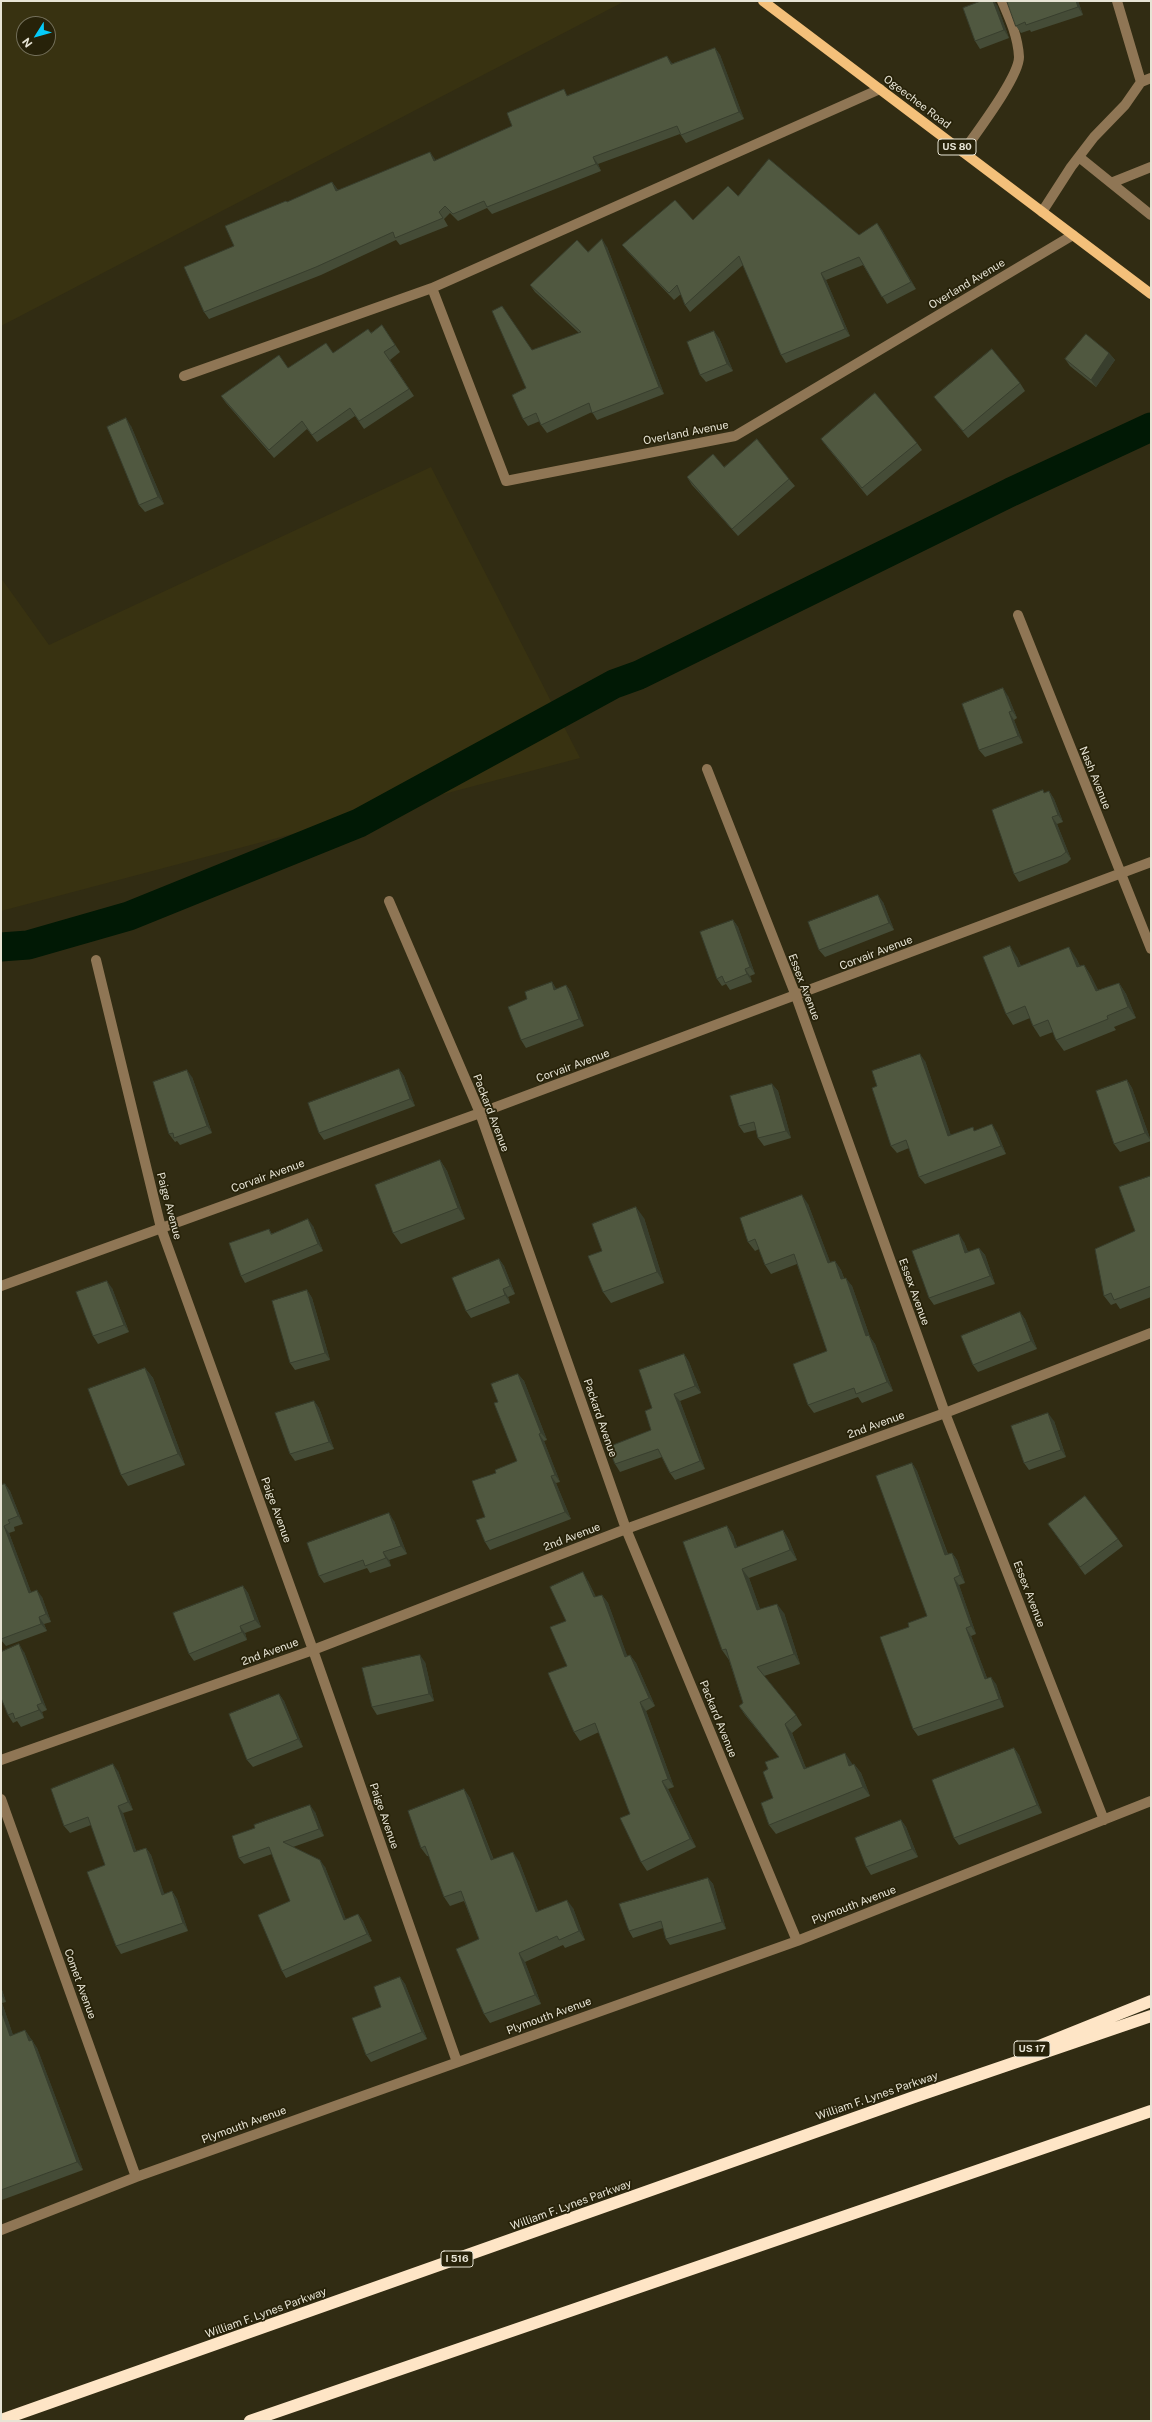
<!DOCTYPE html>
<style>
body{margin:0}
#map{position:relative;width:1152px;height:2422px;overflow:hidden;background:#312c13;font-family:"Public Sans",sans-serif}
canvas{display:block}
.frame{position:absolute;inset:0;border:2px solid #e7e4d5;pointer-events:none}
.north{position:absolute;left:16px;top:16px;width:40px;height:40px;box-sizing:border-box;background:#272209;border:1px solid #74705b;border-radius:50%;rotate:233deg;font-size:11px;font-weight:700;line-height:16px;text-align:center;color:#e7e4d5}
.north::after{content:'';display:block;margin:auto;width:14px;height:18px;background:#05cbf9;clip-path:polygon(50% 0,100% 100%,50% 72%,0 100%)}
</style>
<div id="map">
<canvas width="1152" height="2422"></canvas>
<div class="frame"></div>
<div class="north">N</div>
</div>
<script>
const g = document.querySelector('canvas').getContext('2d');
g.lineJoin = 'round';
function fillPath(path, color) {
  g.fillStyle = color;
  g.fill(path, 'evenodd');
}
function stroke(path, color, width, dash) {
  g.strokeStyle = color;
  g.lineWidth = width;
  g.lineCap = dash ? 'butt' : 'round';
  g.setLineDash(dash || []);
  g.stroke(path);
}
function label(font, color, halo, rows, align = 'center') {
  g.font = font + ' "Public Sans",sans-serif';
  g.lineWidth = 3.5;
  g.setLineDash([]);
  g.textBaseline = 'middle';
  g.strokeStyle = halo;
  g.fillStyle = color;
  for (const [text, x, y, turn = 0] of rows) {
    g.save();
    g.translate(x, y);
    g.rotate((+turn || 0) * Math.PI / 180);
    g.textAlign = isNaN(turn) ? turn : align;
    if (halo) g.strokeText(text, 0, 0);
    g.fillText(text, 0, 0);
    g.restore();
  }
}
fillPath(new Path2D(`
 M1,1H625L1,326ZM24,24H48V48H24Z
 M431,467L580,758L1,911V578L49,645Z`), '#383211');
stroke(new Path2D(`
 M1,947L28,945L129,916L359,823L614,684L639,675L1011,492L1151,427`), '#011905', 29);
stroke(new Path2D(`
 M1141,82L1151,78
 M963,152C976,133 1019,77 1019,57C1018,37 1010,19 1002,1
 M1079,157L1151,215
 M1111,183L1151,167
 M1042,212L1071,167L1094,137L1125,105L1141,82L1117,1
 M432,288L506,481L735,436L1073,235
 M184,376L432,288L880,89
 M1018,615L1151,949
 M707,769L796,996L945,1413L1104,1820
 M389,901L480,1113L626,1529L797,1941
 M96,960L161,1228L313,1650L457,2062
 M1,1286L480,1113L1151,862
 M1,1760L313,1650L626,1529L945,1413L1151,1333
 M1,1799L136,2177
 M1,2230L136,2177L797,1941L1151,1801`), '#8f7655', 10);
stroke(new Path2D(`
 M763,1L1151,294`), '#f4c07a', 10);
stroke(new Path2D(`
 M1039,2046L1151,2001
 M1,2420L914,2097L1151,2016
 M250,2421L1151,2111`), '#fee5c6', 12);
fillPath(new Path2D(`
 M1007,1H1078L1083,15L1031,32L1030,30L1021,33L1016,26Z
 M997,5L1009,38L980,49L975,41Z
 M715,48L720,55L744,119L686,143L680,134L598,164L601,171L492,214L487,208L458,221L450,213L444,219L448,226L400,245L396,240L321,275L209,319L204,312L234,246L287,202L332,182L338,190L436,160L512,126L568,95L672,64Z
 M738,196L859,235L882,230L916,289L887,304L863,265L826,280L850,336L786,363L781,355L743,265L690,312L685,305L681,294L674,300L628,252L622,245L693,220Z
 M607,247L664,394L597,420L592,412L547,433L541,425L540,421L528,426L523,419L526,388L533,350L579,333L535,292L530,285L588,252Z
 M382,325L400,352L390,360L414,396L364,429L355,416L317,442L307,429L274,458L226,403L221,396L288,368L333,353L371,333Z
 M719,338L733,371L706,382L700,375Z
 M1109,353L1115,360L1096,387L1070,366L1065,359Z
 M1020,383L1025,391L968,438L940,404L934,397Z
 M131,426L164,504L145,512L139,505Z
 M821,439L917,443L922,450L867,496L827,447Z
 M724,467L789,479L795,486L738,536L692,485L687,477Z
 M1008,696L1017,718L1014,720L1023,743L985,757L979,750Z
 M1049,791L1054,799L1063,822L1057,824L1071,859L1067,863L1019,882L1014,874L1044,793Z
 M883,902L894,930L825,957L819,950Z
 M733,920L738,927L755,974L750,976L752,982L730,990L726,984L722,986L717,979Z
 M1017,957L1021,966L1076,958L1080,966L1084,965L1091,976L1098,990L1119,983L1126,994L1136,1018L1114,1027L1116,1030L1064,1051L1056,1040L1053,1032L1040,1037L1033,1026L1030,1018L1013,1025L1006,1014Z
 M552,982L556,989L566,985L571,992L584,1026L526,1048L521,1040L527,999Z
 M925,1061L951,1136L975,1131L997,1132L1006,1154L925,1184L919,1177L909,1148L897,1153L891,1146L877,1086Z
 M399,1069L404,1076L415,1106L324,1140L319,1133Z
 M192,1077L212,1133L180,1145L177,1141L175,1142L169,1134Z
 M1127,1080L1132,1088L1151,1141L1120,1152L1114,1144Z
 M772,1084L778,1091L791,1138L764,1146L758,1138L756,1130L744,1133L739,1126Z
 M440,1160L447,1171L465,1219L401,1244L393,1233Z
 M1151,1176V1297L1120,1309L1116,1303L1111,1305L1104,1296L1135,1231Z
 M808,1204L830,1262L835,1261L841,1270L844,1278L852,1286L870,1337L875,1344L893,1391L862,1403L858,1397L814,1413L808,1405L827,1351L797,1264L771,1274L765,1265L759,1249L755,1251L748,1242Z
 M644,1218L664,1283L611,1303L603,1292L602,1251Z
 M313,1226L323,1251L245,1283L241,1276L269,1229L272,1234Z
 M964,1242L968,1252L979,1248L985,1255L995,1284L934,1305L929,1298Z
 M499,1259L504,1266L515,1294L508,1297L510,1303L471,1318L466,1311Z
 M112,1288L129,1332L98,1344L93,1336Z
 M307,1290L312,1298L330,1360L295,1370L290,1363Z
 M1020,1312L1025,1319L1037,1349L978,1372L973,1365Z
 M684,1354L689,1362L701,1393L680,1401L705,1469L675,1480L670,1473L662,1457L620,1472L615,1464L651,1430L652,1408Z
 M145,1368L153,1378L185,1465L128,1486L121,1475Z
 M518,1374L524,1381L547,1440L544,1441L560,1482L556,1483L571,1519L490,1550L485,1542V1517L496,1473L517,1461L498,1402Z
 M314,1401L319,1408L334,1449L295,1461L290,1454Z
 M1054,1421L1066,1457L1029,1470L1024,1463Z
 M912,1463L917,1471L948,1554L952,1553L957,1560L965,1583L959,1585L976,1634L971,1636L987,1678L996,1684L1004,1707L918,1736L913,1729L927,1616Z
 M5,1484L10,1491L23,1524L14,1527L15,1531L9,1533L31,1592L42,1597L51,1622L44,1624L47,1631L6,1646L1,1640V1485Z
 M394,1521L407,1554L389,1560L391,1566L370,1573L367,1568L324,1583L319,1576Z
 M1048,1524L1118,1539L1123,1546L1085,1575Z
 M727,1526L733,1535L737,1547L783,1530L789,1540L797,1560L749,1578L760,1609L784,1613L800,1664L764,1676L796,1715L802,1725L792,1733L806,1768L851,1762L852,1765L854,1764L861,1773L870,1796L776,1834L769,1825L773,1798L768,1769L779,1757L745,1715L739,1706L743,1703L729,1660L722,1650Z
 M588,1581L596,1597L602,1595L608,1603L627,1656L630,1655L636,1663L655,1706L646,1711L674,1787L668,1789L696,1847L647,1871L641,1862L630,1814L599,1732L580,1741L574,1732L566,1621Z
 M243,1586L248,1593L261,1627L245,1633L247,1640L194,1661L189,1654Z
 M24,1652L47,1710L42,1712L44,1718L21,1727L17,1721L13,1723L8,1715Z
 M425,1662L434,1701L377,1715L372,1707Z
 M279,1694L284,1701L303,1747L253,1767L247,1760Z
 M1014,1748L1019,1755L1042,1813L959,1845L954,1838Z
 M118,1771L133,1810L123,1813L136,1851L146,1848L151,1855L164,1894L172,1891L177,1899L188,1931L121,1954L116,1946L105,1865L91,1825L70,1833L64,1826Z
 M464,1789L470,1798L494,1860L519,1861L538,1911L573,1908L585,1940L565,1948L563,1945L525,1962L541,2004L490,2023L484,2014L479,1939L464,1901L450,1906L444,1897L429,1856H427L421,1848Z
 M315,1812L324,1836L293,1847L325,1867L346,1920L358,1914L363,1921L372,1941L286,1978L282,1971L290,1901L272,1854L244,1864L239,1858Z
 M901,1820L906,1827L918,1857L871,1875L866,1867Z
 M708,1878L713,1884L726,1929L670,1945L666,1939L663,1928L633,1938L629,1931Z
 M400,1977L405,1984L427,2039L371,2062L366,2055L381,2007Z
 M1,1987L6,2002L2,2003L13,2035L25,2030L37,2048L83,2170L2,2200L1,2198Z`), '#454c37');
fillPath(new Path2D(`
 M993,1H994L997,5L1009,38L1004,30Z
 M1076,1H1078L1083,15L1078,7Z
 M715,48L720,55L744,119L739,112Z
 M667,56L672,63L676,71L671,64Z
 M430,152L435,159L439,168L434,161Z
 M593,157L598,164L601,171L596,164Z
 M332,182L337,189L341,198L336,191Z
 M877,223L882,230L916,289L911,282Z
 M602,239L607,247L664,394L659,387Z
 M821,273L826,280L850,336L845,329Z
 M714,331L719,338L733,371L727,364Z
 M1109,353L1115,360L1096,387L1091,380Z
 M126,418L131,426L164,504L158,497Z
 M1003,688L1008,696L1017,718L1012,711Z
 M1009,712L1014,720L1023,743L1018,736Z
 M1049,791L1054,799L1063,822L1058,815Z
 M1052,817L1057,824L1071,859L1066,852Z
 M878,895L883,902L894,930L889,923Z
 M733,920L738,927L755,974L750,967Z
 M1010,946L1017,957L1026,978L1018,967Z
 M1069,947L1076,958L1085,978L1077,967Z
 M1084,965L1091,976L1104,1002L1096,991Z
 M745,969L750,976L752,982L747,974Z
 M552,982L557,990H554Z
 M1119,983L1126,994L1136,1018L1128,1007Z
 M566,985L571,992L584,1026L579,1019Z
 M920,1054L925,1061L954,1144L948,1136Z
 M399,1069L404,1076L415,1106L410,1099Z
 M187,1070L192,1077L212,1133L207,1126Z
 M1127,1080L1132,1088L1151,1141L1145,1133Z
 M772,1084L778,1091L791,1138L786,1131Z
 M992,1124L997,1132L1006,1154L1001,1146Z
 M440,1160L447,1171L465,1219L458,1208Z
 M802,1195L808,1204L834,1272L828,1263Z
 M636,1207L644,1218L664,1283L657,1272Z
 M308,1219L313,1226L323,1251L318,1244Z
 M959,1234L964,1242L971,1260L965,1253Z
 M979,1248L985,1255L995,1284L990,1276Z
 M499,1259L504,1266L515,1294L510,1286Z
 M835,1261L841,1270L847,1288L841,1279Z
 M846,1278L852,1286L870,1337L875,1344L893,1391L887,1382L866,1336Z
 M107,1281L112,1288L129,1332L124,1325Z
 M503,1289L508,1297L510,1303L505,1295Z
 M307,1290L312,1298L330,1360L325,1353Z
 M1020,1312L1025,1319L1037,1349L1031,1341Z
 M684,1354L689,1362L701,1393L695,1386Z
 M145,1368L153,1378L185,1465L178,1454Z
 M518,1374L524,1381L547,1440L541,1433Z
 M674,1394L680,1401L705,1469L700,1461Z
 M314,1401L319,1408L334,1449L329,1442Z
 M1048,1413L1054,1421L1066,1457L1061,1450Z
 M539,1434L544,1441L560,1482L555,1475Z
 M912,1463L917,1471L951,1563L945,1555Z
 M551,1476L556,1483L571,1519L565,1512Z
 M5,1484L10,1491L23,1524L18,1516Z
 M389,1513L394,1521L407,1554L401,1546Z
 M4,1526L9,1533L34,1600L29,1593Z
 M727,1526L733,1535L741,1558L735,1548Z
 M783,1530L789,1540L797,1560L790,1550Z
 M383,1552L389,1560L391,1566L386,1558Z
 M952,1553L957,1560L965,1583L960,1575Z
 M742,1569L749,1578L764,1620L757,1610Z
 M583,1572L588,1581L600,1606L594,1597Z
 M954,1578L959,1585L976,1634L971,1626Z
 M243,1586L248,1593L261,1627L255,1620Z
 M37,1590L42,1597L51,1622L46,1614Z
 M602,1595L608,1603L631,1666L625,1657Z
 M777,1604L784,1613L800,1664L794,1654Z
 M39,1617L44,1624L47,1631L41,1624Z
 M240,1626L245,1633L247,1640L242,1632Z
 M966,1628L971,1636L990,1686L985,1679Z
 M19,1644L24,1652L47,1710L42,1703Z
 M420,1655L425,1662L434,1701L429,1694Z
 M630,1655L636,1663L655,1706L649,1698Z
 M991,1677L996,1684L1004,1707L999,1699Z
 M279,1694L284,1701L303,1747L298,1739Z
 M640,1702L646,1711L674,1787L668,1779Z
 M37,1705L42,1712L44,1718L39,1710Z
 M785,1724L792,1733L810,1779L804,1769Z
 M1014,1748L1019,1755L1042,1813L1037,1805Z
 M845,1753L851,1762L856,1775L849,1766Z
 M113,1764L118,1771L133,1810L128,1802Z
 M854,1764L861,1773L870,1796L863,1787Z
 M662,1781L668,1789L696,1847L690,1839Z
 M464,1789L470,1798L497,1869L491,1860Z
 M310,1805L315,1812L324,1836L319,1829Z
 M118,1806L123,1813L139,1859L134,1852Z
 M901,1820L906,1827L918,1857L912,1849Z
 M146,1848L151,1855L167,1902L162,1895Z
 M513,1852L519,1861L542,1921L536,1912Z
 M320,1860L325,1867L349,1927L344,1920Z
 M708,1878L713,1884L726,1929L722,1922Z
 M172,1891L177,1899L188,1931L183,1923Z
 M567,1900L573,1908L585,1940L579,1931Z
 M358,1914L363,1921L372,1941L367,1934Z
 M519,1953L525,1962L541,2004L535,1995Z
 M400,1977L405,1984L427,2039L422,2032Z
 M1,1987L6,2002L1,1995Z
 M1,2003H2L16,2044L10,2036L1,2010Z
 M25,2030L37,2048L83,2170L77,2162Z`), '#383e2d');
const building = new Path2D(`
 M981,1H993L1004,30L975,41L963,8Z
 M1007,1H1076L1078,7L1026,25L1025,22L1016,26Z
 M715,48L739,112L681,135L677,126L593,157L596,164L487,207L484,201L453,214L445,206L439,212L443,218L395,238L393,232L316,267L204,312L184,267L234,246L225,226L286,201L287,202L332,182L336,191L430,152L434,161L512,126L507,113L564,89L567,96L667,56L671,64Z
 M769,159L859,235L877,223L911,282L882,297L859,257L821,273L845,329L781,355L739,256L685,305L677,285L669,293L622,245L675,200L693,220L728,186L738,196Z
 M602,239L659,387L592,413L589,403L541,425L536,413L523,419L512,395L526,388L492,311L502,306L532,350L581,332L530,285L577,240L588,252Z
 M382,325L395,345L384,352L409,389L359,421L350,408L312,435L302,421L269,450L221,396L279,355L288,368L326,343L333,353L368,329L371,333Z
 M714,331L727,364L700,375L687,342Z
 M1086,334L1109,353L1091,380L1065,359Z
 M992,349L1020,383L963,431L934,397Z
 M875,393L917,443L862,488L821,439Z
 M126,418L158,497L139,505L107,427Z
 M757,439L789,479L732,529L687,477L713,454L724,467Z
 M1003,688L1012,711L1009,712L1018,736L979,750L962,704Z
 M1043,790L1044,793L1049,791L1058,815L1052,817L1066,852L1061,856L1014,874L992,810Z
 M878,895L889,923L819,950L808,922Z
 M733,920L750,967L745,969L747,974L725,983L722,976L717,979L700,932Z
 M1010,946L1018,967L1069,947L1077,967L1084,965L1096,991L1119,983L1128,1007L1107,1016L1108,1019L1056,1040L1048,1020L1033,1026L1025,1006L1006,1014L983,957Z
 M552,982L554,990L566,985L579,1019L521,1040L508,1007L527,999L525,992Z
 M920,1054L948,1136L973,1127L974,1131L992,1124L1001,1146L919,1177L906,1140L891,1146L872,1088L877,1086L872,1071Z
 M399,1069L410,1099L319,1133L308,1103Z
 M187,1070L207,1126L174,1138L173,1133L169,1134L153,1082Z
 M1127,1080L1145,1133L1114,1144L1096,1091Z
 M772,1084L786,1131L758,1138L754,1122L739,1126L730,1096Z
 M440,1160L458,1208L393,1233L375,1185Z
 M1151,1176V1286L1114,1300L1111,1293L1104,1296L1095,1249L1135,1231L1119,1187Z
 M802,1195L828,1263L835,1261L841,1279L846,1278L866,1336L869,1335L887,1382L856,1394L854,1388L808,1405L793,1364L827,1351L794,1254L765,1265L755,1239L748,1242L740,1218Z
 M636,1207L657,1272L603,1292L588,1256L602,1251L592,1224Z
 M308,1219L318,1244L241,1276L229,1243L269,1229L271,1234Z
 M959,1234L965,1253L979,1248L990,1276L929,1298L912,1251Z
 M499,1259L510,1286L503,1289L505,1295L466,1311L452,1278Z
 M107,1281L124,1325L93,1336L76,1292Z
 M307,1290L325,1353L290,1363L272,1301Z
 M1020,1312L1031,1341L973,1365L961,1336Z
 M684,1354L695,1386L674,1394L700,1461L670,1473L658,1449L615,1464L608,1447L651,1430L645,1411L652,1408L639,1370Z
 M145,1368L178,1454L121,1475L88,1389Z
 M518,1374L541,1433L539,1434L555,1475L551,1476L565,1512L485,1542L476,1520L485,1517L472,1481L496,1473L495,1470L517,1461L494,1403L498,1402L491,1384Z
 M314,1401L329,1442L290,1454L275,1413Z
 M1048,1413L1061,1450L1024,1463L1011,1426Z
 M912,1463L945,1555L952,1553L960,1575L954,1578L971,1626L966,1628L985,1679L991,1677L999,1699L913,1729L880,1637L909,1627L908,1623L927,1616L876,1476Z
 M5,1484L18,1516L8,1520L10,1523L4,1526L29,1593L37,1590L46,1614L39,1617L41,1624L1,1639V1485Z
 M1085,1496L1118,1539L1080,1567L1048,1524Z
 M389,1513L401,1546L383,1552L386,1558L365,1566L363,1560L319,1576L307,1543Z
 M727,1526L735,1548L783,1530L790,1550L742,1569L757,1610L777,1604L794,1654L757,1667L796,1715L785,1724L804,1769L845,1753L849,1766L854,1764L863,1787L769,1825L761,1803L773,1798L763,1772L768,1769L765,1762L779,1757L739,1706L743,1703L726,1649L722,1650L683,1542Z
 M583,1572L594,1597L602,1595L625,1657L630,1655L649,1698L640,1702L668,1779L662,1781L690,1839L641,1862L620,1818L630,1814L595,1723L574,1732L548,1673L567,1666L550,1627L566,1621L550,1587Z
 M243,1586L255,1620L240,1626L242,1632L189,1654L173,1613Z
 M19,1644L42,1703L37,1705L39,1710L15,1719L13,1713L8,1715L1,1698V1652Z
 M420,1655L429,1694L372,1707L362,1668Z
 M279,1694L298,1739L247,1760L229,1714Z
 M1014,1748L1037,1805L954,1838L932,1780Z
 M113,1764L128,1802L118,1806L134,1852L146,1848L162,1895L172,1891L183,1923L116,1946L87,1872L105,1865L88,1817L64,1826L51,1789Z
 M464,1789L491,1860L513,1852L536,1912L567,1900L579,1931L559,1940L557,1936L519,1953L535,1995L484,2014L456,1949L479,1939L461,1891L444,1897L425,1846L421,1848L408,1811Z
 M310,1805L319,1829L283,1842L320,1860L344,1920L358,1914L367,1934L282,1971L258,1915L290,1901L269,1847L239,1858L232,1836L255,1828L254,1825Z
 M901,1820L912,1849L866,1867L855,1838Z
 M708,1878L722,1922L666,1939L661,1921L629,1931L619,1904Z
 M400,1977L422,2032L366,2055L352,2018L381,2007L374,1987Z
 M1,2010L10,2036L25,2030L29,2041L32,2040L77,2162L1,2190Z`);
fillPath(building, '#505840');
stroke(building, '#383e2d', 1);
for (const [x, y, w] of [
 [957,147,38],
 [1032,2049,36],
 [457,2259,32]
]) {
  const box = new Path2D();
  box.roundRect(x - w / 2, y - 8, w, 16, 3);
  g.fillStyle = '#272209';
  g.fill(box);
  stroke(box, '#e7e4d5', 1);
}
label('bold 10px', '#e7e4d5', null, [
 ["US 80",957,147],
 ["US 17",1032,2049],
 ["I 516",457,2259]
]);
label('11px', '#e7e4d5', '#272209', [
 ["Ogeechee Road",917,102,37],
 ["Overland Avenue",967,284,-31],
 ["Overland Avenue",686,433,-11],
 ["Nash Avenue",1095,778,68],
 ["Corvair Avenue",876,953,-21],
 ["Essex Avenue",804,987,69],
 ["Corvair Avenue",573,1066,-20],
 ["Packard Avenue",491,1113,69],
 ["Corvair Avenue",268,1176,-20],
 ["Paige Avenue",169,1206,75],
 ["Essex Avenue",914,1292,70],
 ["Packard Avenue",600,1418,71],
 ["2nd Avenue",876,1425,-20],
 ["Paige Avenue",276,1510,70],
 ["2nd Avenue",572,1537,-21],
 ["Essex Avenue",1029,1594,69],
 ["2nd Avenue",270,1652,-20],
 ["Packard Avenue",718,1719,68],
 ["Paige Avenue",384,1816,71],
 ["Plymouth Avenue",854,1905,-21],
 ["Comet Avenue",80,1984,70],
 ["Plymouth Avenue",549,2016,-20],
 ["William F. Lynes Parkway",877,2096,-19],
 ["Plymouth Avenue",244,2125,-20],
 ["William F. Lynes Parkway",571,2205,-20],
 ["William F. Lynes Parkway",266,2313,-20]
]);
</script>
